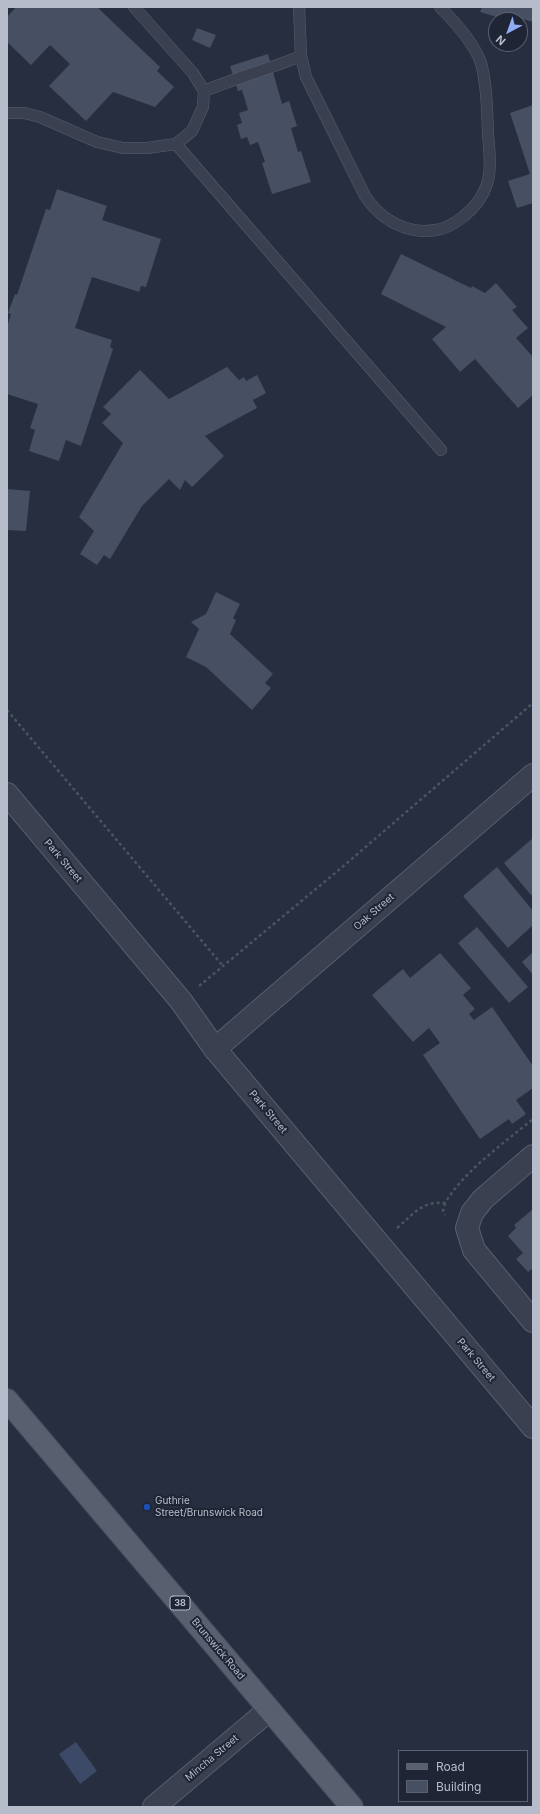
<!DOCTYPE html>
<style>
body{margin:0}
#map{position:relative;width:540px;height:1814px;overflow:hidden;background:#262e3f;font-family:Inter,sans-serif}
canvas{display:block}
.frame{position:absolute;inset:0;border:8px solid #b7bcca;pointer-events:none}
.legend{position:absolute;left:398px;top:1750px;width:130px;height:52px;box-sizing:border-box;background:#1f2534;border:1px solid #5c6170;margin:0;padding:5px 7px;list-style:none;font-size:12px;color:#b7bcca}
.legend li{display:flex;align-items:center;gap:8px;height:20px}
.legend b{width:20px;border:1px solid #5c6170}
.north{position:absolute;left:488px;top:12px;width:40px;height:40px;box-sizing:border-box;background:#1f2534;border:1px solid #5c6170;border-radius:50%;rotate:221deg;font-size:11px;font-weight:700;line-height:16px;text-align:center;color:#b7bcca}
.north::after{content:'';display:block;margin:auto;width:14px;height:18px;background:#91abf4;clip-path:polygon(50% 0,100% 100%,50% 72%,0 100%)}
</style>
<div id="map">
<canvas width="540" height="1814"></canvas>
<div class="frame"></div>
<ul class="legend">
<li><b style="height:5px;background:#585f6f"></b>Road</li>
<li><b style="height:11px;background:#474f63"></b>Building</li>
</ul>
<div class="north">N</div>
</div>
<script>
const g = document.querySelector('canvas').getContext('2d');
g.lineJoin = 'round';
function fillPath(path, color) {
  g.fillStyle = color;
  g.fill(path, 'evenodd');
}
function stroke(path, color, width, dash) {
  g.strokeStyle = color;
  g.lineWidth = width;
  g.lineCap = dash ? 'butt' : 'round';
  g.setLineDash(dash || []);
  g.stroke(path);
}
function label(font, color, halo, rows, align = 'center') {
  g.font = font + ' Inter,sans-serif';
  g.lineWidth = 4;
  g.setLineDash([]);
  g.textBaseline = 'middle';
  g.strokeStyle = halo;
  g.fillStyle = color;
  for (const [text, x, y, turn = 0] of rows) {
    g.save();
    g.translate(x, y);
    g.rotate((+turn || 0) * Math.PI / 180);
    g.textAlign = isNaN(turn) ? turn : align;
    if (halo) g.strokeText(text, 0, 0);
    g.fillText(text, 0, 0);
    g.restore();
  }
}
fillPath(new Path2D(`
 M76,1742L97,1771L80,1784L59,1754Z`), '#3c4967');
fillPath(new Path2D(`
 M16,7H97L160,67L157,71L174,87L155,107L113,92L86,121L49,86L70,64L50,45L31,65L7,42V17Z
 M482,7H533V22L512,16L511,20H507L480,12Z
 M197,28L216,35L210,48L192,40Z
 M268,54L282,104L289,101L297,126L291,128L298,152L301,151L311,182L272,194L262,163L265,162L258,142L250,145L247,137L241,139L237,125L242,123L239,113L248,110L242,90L238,91L230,66Z
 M533,105V203L517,208L508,181L530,174L510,113Z
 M57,189L107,206L102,220L161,239L146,287L141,286L139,292L92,277L75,328L112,340L110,347L113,349L81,446L66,440L59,461L29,451L35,430L30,428L38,404L7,394V327L11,314L8,313L15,294L17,295L46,209L50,210Z
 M401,254L471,288L472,286L485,293L496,283L517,307L512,310L528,328L516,338L533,357V395L518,408L475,359L460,372L432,339L446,327L381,294Z
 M227,367L239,380L244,377L246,381L257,375L266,393L253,400L257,408L205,436L224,456L192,487L185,480L180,490L169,479L142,506L110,559L104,555L97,565L80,554L94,531L79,517L123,443L102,423L111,414L103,407L140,370L169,399Z
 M7,489L30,491L26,531L7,530Z
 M216,592L240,604L233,618L236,620L230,634L273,674L265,683L271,688L252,710L206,667L186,657L199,629L191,622L206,614Z
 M533,838V894L531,895L504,863Z
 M497,867L533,911V925L508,948L463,896Z
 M477,927L528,987L509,1003L458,943Z
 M533,952V975L522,962Z
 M440,953L471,988L463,995L475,1009L469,1014L474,1020L492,1007L533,1066V1088L516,1100L526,1114L512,1124L509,1119L480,1139L423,1055L440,1043L429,1028L413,1042L372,995L403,969L410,978Z
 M533,1209V1268L528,1272L516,1259L523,1253L508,1236L516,1228L514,1225Z`), '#474f63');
const service = new Path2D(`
 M299,7L301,56L306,77L365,196C388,230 431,244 464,216C474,208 483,197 487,184C492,168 489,149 488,133C487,110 487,86 481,63C474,43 455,22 440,7
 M204,91C236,78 269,69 301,56
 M7,113H24L40,117L97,142L123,148H147L176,144L192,131L203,107L204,91L193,73L134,7
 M176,144L441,450`);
const minor = new Path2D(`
 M215,1049L533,1427
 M533,1156L483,1199L472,1213L467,1228L474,1250L533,1321
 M154,1807L269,1710`);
const tertiary = new Path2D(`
 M7,794L181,1001L215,1049L533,775`);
const primary = new Path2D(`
 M7,1400L352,1807`);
stroke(service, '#585e6d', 12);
stroke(minor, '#585e6d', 24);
stroke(tertiary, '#585e6d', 24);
stroke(primary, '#444958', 24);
stroke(new Path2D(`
 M7,710L223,966
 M199,986L340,869L533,703
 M445,1203L443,1211L445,1215
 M397,1228C414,1214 421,1201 445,1203C464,1171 504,1143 533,1119`), '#46575d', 2.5, [3, 3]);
stroke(service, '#3a404f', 11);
stroke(minor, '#3a404f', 22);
stroke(tertiary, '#3a404f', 22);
stroke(primary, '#585f6f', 22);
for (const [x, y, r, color] of [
 [147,1507,4,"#1a4fb4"]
]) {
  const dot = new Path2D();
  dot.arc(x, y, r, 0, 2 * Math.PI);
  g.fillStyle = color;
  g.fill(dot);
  stroke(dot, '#1f2534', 1.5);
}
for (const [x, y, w] of [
 [180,1603,20]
]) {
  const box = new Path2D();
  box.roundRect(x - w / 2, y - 7, w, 14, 3);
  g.fillStyle = '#1f2534';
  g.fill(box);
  stroke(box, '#b7bcca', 1);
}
label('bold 9px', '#b7bcca', null, [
 ["38",180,1603]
]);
label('10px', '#b7bcca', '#1f2534', [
 ["Park Street",63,861,50],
 ["Oak Street",374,912,-41],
 ["Park Street",268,1112,50],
 ["Park Street",476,1360,50],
 ["Brunswick Road",218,1649,50],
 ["Mincha Street",212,1758,-40]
]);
label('10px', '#b7bcca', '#1f2534', [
 ["Guthrie",155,1501],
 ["Street/Brunswick Road",155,1513]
], 'left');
</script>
